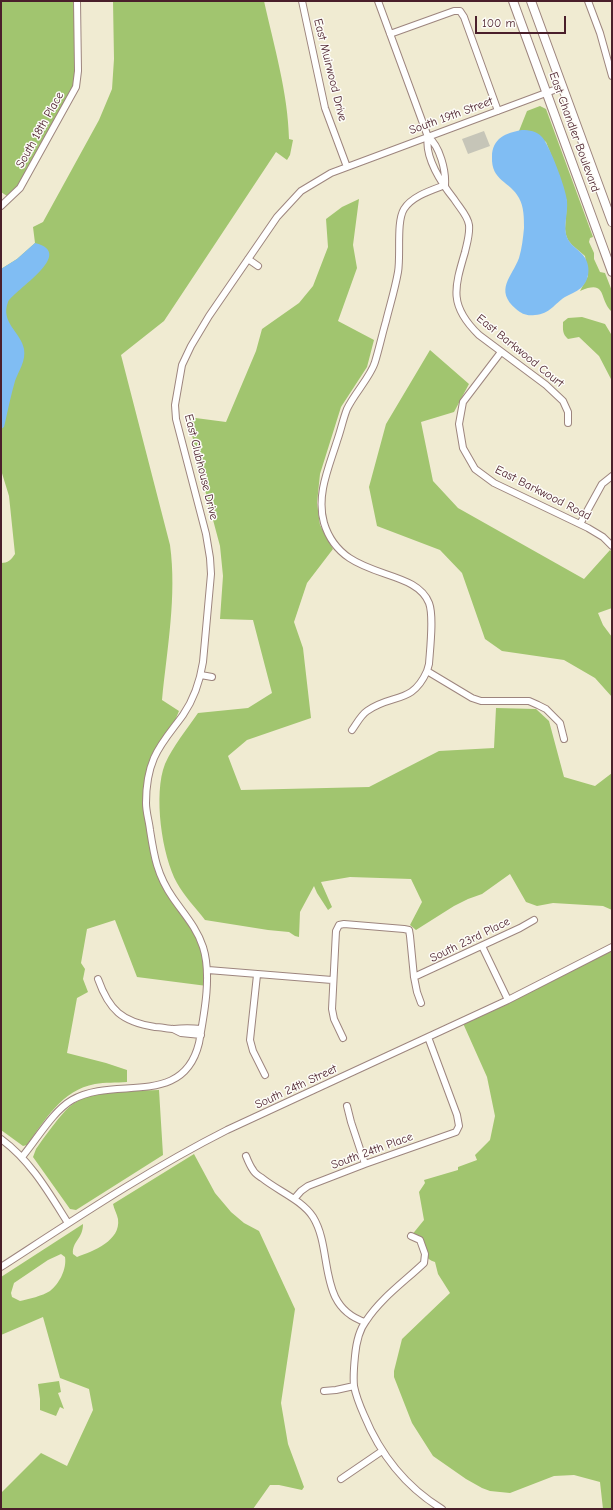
<!DOCTYPE html>
<style>
body{margin:0}
#map{position:relative;width:613px;height:1510px;overflow:hidden;background:#f0ebd2;font-family:"Comic Neue",sans-serif}
canvas{display:block}
.frame{position:absolute;inset:0;border:2px solid #4a1f2b;pointer-events:none}
.scale{position:absolute;left:475px;top:16px;width:91px;height:18px;box-sizing:border-box;border:2px solid #4a1f2b;border-top:0;padding-left:5px;font-size:12px;line-height:14px;white-space:nowrap;color:#4a1f2b;-webkit-text-stroke:3px #fdfcf7;paint-order:stroke}
</style>
<div id="map">
<canvas width="613" height="1510"></canvas>
<div class="frame"></div>
<div class="scale">100 m</div>
</div>
<script>
const g = document.querySelector('canvas').getContext('2d');
g.lineJoin = 'round';
function fillPath(path, color) {
  g.fillStyle = color;
  g.fill(path, 'evenodd');
}
function stroke(path, color, width, dash) {
  g.strokeStyle = color;
  g.lineWidth = width;
  g.lineCap = dash ? 'butt' : 'round';
  g.setLineDash(dash || []);
  g.stroke(path);
}
function label(font, color, halo, rows, align = 'center') {
  g.font = font + ' "Comic Neue",sans-serif';
  g.lineWidth = 3;
  g.setLineDash([]);
  g.textBaseline = 'middle';
  g.strokeStyle = halo;
  g.fillStyle = color;
  for (const [text, x, y, turn = 0] of rows) {
    g.save();
    g.translate(x, y);
    g.rotate((+turn || 0) * Math.PI / 180);
    g.textAlign = isNaN(turn) ? turn : align;
    if (halo) g.strokeText(text, 0, 0);
    g.fillText(text, 0, 0);
    g.restore();
  }
}
fillPath(new Path2D(`
 M484,131L490,146L468,154L462,139Z`), '#c6c5b8');
fillPath(new Path2D(`
 M1,1H77V80L37,158L10,198L1,192Z
 M113,1H264C274,46 288,93 289,139L293,140L290,155L287,160L276,152L164,321L121,355L170,545C177,596 167,649 162,700L179,711L169,735L154,758L146,805L158,873L203,947L207,986L137,977L115,920L87,929L81,963L85,969L83,979L88,992L77,998L67,1053L106,1063L127,1070V1082C116,1083 105,1082 95,1084C62,1090 45,1120 27,1145L23,1146L1,1130V563C8,563 11,560 15,554L9,496L1,470V269L17,259L35,243L33,227L43,222L99,120L112,89L114,59Z
 M540,106L546,109L593,237L590,238L589,242L594,253V259L600,272L605,273L612,291V312C598,299 608,279 580,291L588,276L585,256L572,245L568,240L566,235L565,229L567,202L559,175L546,142L531,131H519L527,111Z
 M359,199L353,245L357,268L338,321L374,340L367,367L341,407L320,474L317,503L320,525L333,549L307,583L294,622L303,648L311,718L247,740L228,756L241,790L369,787L439,751L494,748L496,708L536,709L549,721L564,777L595,786L612,773V910L603,906L553,903L537,906L526,902L510,874L482,894L468,899L454,906L416,930L410,925L422,902L411,879L350,877L321,882L332,907L328,910L317,893L314,886L300,912L299,937L295,936L289,932L268,930L205,920C196,908 184,896 177,883C162,856 153,794 165,764C173,746 187,729 198,713L248,708L272,693L253,620L220,619L223,576L220,546L201,475L188,417L226,422L256,351L262,329L299,303L313,286L328,247L326,219L342,207Z
 M582,317L605,324L611,334L612,381L599,356L579,337L568,339C562,334 563,329 563,322L568,318Z
 M430,350L469,384L454,412L421,422L433,481L458,508L584,579L610,550L612,552V608L598,613L603,625L612,637V697L595,678L564,660L502,651L485,639L462,573L440,550L377,526L369,487L386,424Z
 M612,947V1509H603L600,1482L574,1475L554,1476L510,1493L490,1491L482,1488L466,1479L433,1456L412,1423L394,1377V1371L402,1339L450,1293L438,1274L435,1262C425,1260 423,1249 420,1240L411,1236L424,1220L419,1192L425,1183L424,1180L458,1170V1167L477,1160L475,1155L490,1140L495,1116L487,1077L462,1021Z
 M159,1090L163,1155L76,1210L70,1209L33,1157L36,1149C45,1136 55,1122 66,1110C89,1086 129,1091 159,1090Z
 M194,1154L215,1193L231,1212L244,1223L259,1231L295,1309L281,1403L288,1444L304,1487L302,1490L279,1485H270L253,1509H1V1493L41,1453L67,1466L93,1410L89,1389L60,1378L43,1317L1,1335V1277L83,1224C83,1239 72,1241 73,1254L77,1257C93,1251 121,1241 118,1219C117,1214 114,1209 113,1204ZM61,1254L65,1257C67,1269 59,1284 50,1291C42,1296 29,1299 20,1301L12,1297L11,1293L14,1283L48,1260Z
 M59,1381L61,1392L58,1393L64,1409L60,1407L56,1416L40,1410V1399L38,1384Z`), '#a1c56f');
fillPath(new Path2D(`
 M522,130C529,130 537,131 542,137C550,146 566,189 567,201C568,212 564,224 566,234C568,243 575,247 581,253C591,262 591,279 581,288C576,292 570,294 565,297C554,304 550,314 535,315C526,316 522,314 516,309C494,290 512,277 519,258C522,248 523,238 524,228C524,218 524,207 519,198C510,181 491,181 492,157C492,138 506,133 522,130Z
 M35,243C77,253 14,290 8,302C0,323 21,332 24,349C26,361 19,370 15,381C11,395 8,409 5,423L4,427L1,429V269L17,259Z`), '#80bdf3');
const minor = new Path2D(`
 M302,1L325,108L347,167
 M378,1L428,137C424,157 442,184 454,199C459,207 468,216 469,225C470,234 467,243 465,252C454,289 449,306 479,335L546,385L563,401L568,412V423
 M588,1L600,33L612,76
 M390,34L454,11H460L464,17L498,111
 M428,137C440,146 446,171 445,185
 M1,206L20,188L76,87L78,71L77,1
 M248,259L258,266
 M501,352L463,402L459,424L463,448L475,469L494,483L588,528L603,537L612,546
 M580,524L602,484L612,476
 M427,671L429,664C430,649 434,616 429,603C414,565 342,583 324,523C316,495 329,467 337,441C341,430 343,419 347,409C354,394 371,376 375,362C379,349 382,335 386,321C390,305 395,289 398,272C401,255 396,222 404,209C412,196 432,190 445,185
 M201,675L212,677
 M352,730C357,723 361,715 367,711C392,693 412,705 427,671L472,698L481,701H529L538,705L546,709L560,723L564,739
 M482,946L508,1000
 M208,970L332,980
 M257,975L250,1040L253,1051L265,1075
 M414,977L520,928L534,920
 M98,979C109,1010 122,1022 155,1027C161,1027 168,1029 174,1029C183,1028 191,1028 201,1029
 M173,1029L181,1033L201,1035
 M343,1038L334,1019L332,1009L336,931L339,925L344,924L404,929L409,930L410,936L414,977L417,992L421,1003
 M347,1106L351,1122L365,1164
 M1,1139C31,1161 49,1193 68,1223
 M246,1156C248,1161 250,1166 253,1170C255,1174 259,1176 262,1178C278,1191 302,1200 313,1217C334,1251 316,1306 365,1322
 M22,1157C37,1139 53,1111 72,1100C115,1075 183,1109 199,1043C204,1015 212,975 203,947C197,928 184,914 173,898C157,875 154,856 150,830C149,821 146,812 146,803C146,787 148,772 154,758C161,742 173,729 183,715C194,699 200,681 203,662L211,574L210,558L206,534L176,419L175,405L182,365L191,346L209,316L277,217L301,191L331,173L562,87
 M294,1199L301,1191L308,1186L365,1164L456,1132L459,1126L457,1115L428,1037
 M411,1236L420,1240L425,1254L424,1263C404,1282 381,1298 366,1321C359,1330 356,1345 355,1356C354,1366 353,1376 354,1386C356,1396 360,1406 364,1415C380,1454 406,1487 442,1509
 M1,1267C75,1219 148,1170 227,1130L508,1000L612,947
 M324,1391L336,1390L354,1386
 M341,1479L382,1451`);
const major = new Path2D(`
 M513,1L612,272
 M531,1L612,222`);
stroke(minor, '#9d857e', 8);
stroke(major, '#9d857e', 10);
stroke(minor, '#fff', 6);
stroke(major, '#fff', 8);
label('12px', '#4a1f2b', '#fdfcf7', [
 ["East Muirwood Drive",330,70,76],
 ["South 19th Street",451,116,-20],
 ["South 18th Place",40,130,-61],
 ["East Chandler Boulevard",574,132,70],
 ["East Barkwood Court",520,351,39],
 ["East Clubhouse Drive",201,467,76],
 ["East Barkwood Road",543,493,27],
 ["South 23rd Place",470,940,-26],
 ["South 24th Street",296,1087,-25],
 ["South 24th Place",372,1151,-20]
]);
</script>
